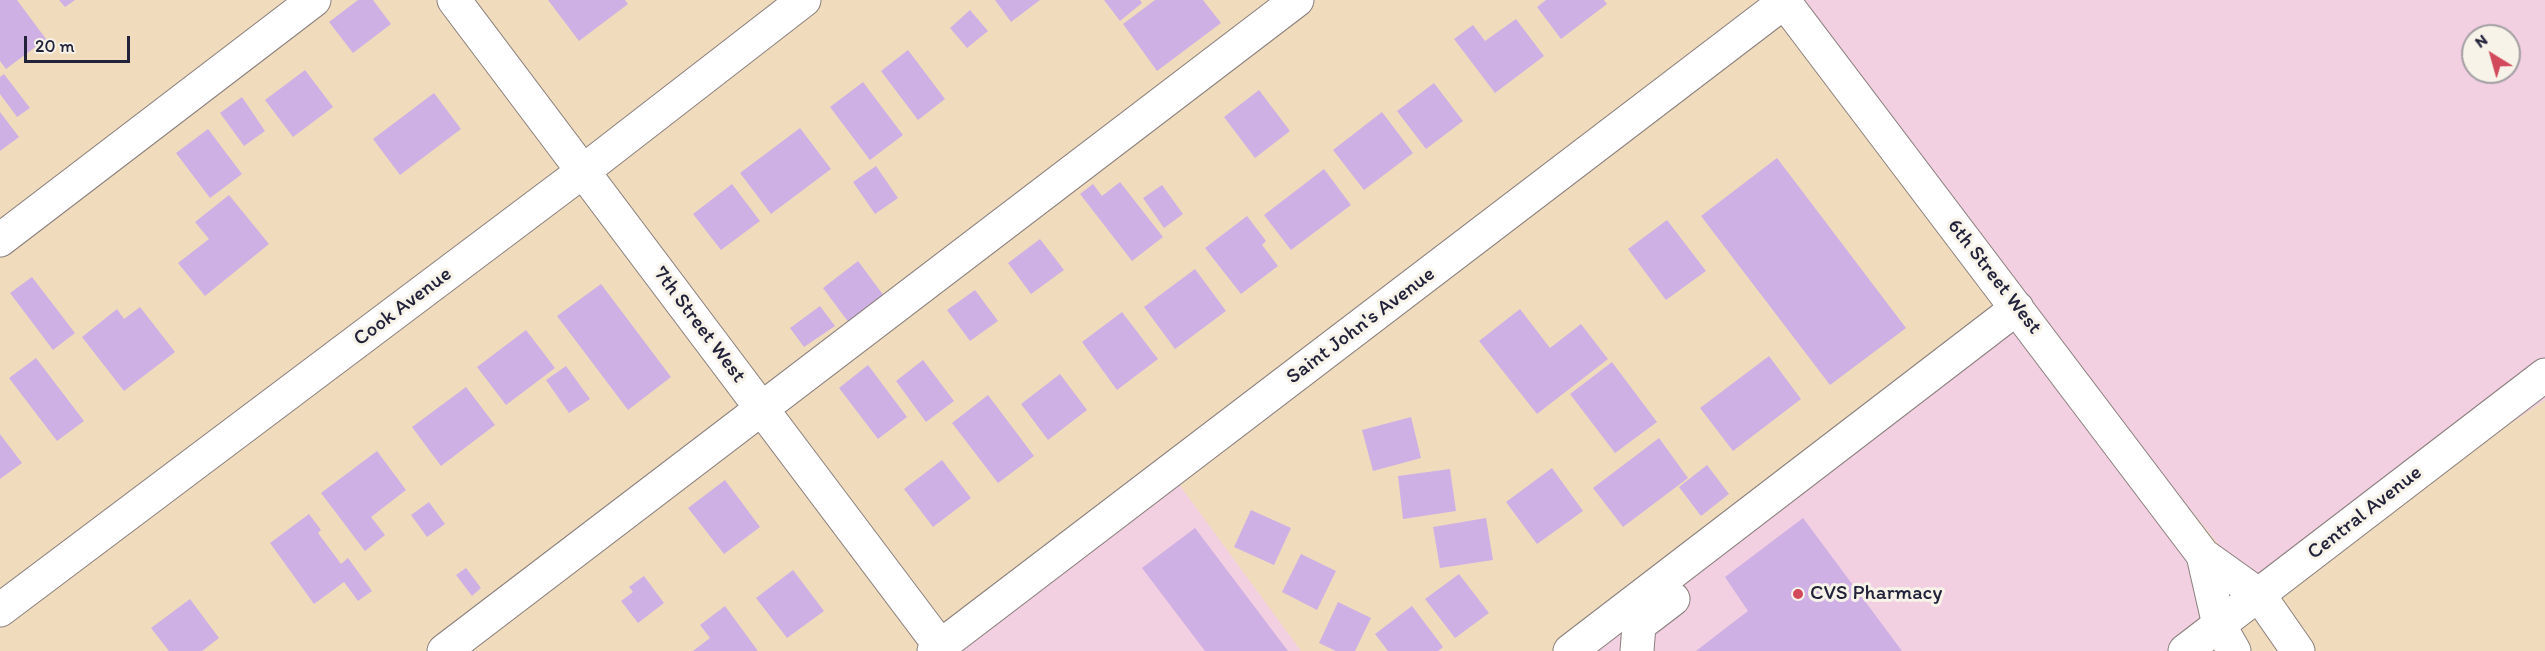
<!DOCTYPE html>
<style>
body{margin:0}
#map{position:relative;width:2545px;height:651px;overflow:hidden;background:#f0dcbc;font-family:Itim,sans-serif}
canvas{display:block}
.north{position:absolute;left:2461px;top:24px;width:60px;height:60px;box-sizing:border-box;background:#f7f3e8;border:2px solid #a29fa3;border-radius:50%;rotate:323deg;font-size:16px;font-weight:700;line-height:24px;text-align:center;color:#22223b}
.north::after{content:'';display:block;margin:auto;width:21px;height:27px;background:#d1495b;clip-path:polygon(50% 0,100% 100%,50% 72%,0 100%)}
.scale{position:absolute;left:24px;top:36px;width:106px;height:27px;box-sizing:border-box;border:3px solid #22223b;border-top:0;padding-left:8px;font-size:18px;line-height:21px;white-space:nowrap;color:#22223b;-webkit-text-stroke:4px #f7f3e8;paint-order:stroke}
</style>
<div id="map">
<canvas width="2545" height="651"></canvas>
<div class="north">N</div>
<div class="scale">20 m</div>
</div>
<script>
const g = document.querySelector('canvas').getContext('2d');
g.lineJoin = 'round';
function fillPath(path, color) {
  g.fillStyle = color;
  g.fill(path, 'evenodd');
}
function stroke(path, color, width, dash) {
  g.strokeStyle = color;
  g.lineWidth = width;
  g.lineCap = dash ? 'butt' : 'round';
  g.setLineDash(dash || []);
  g.stroke(path);
}
function label(font, color, halo, rows, align = 'center') {
  g.font = font + ' Itim,sans-serif';
  g.lineWidth = 6;
  g.setLineDash([]);
  g.textBaseline = 'middle';
  g.strokeStyle = halo;
  g.fillStyle = color;
  for (const [text, x, y, turn = 0] of rows) {
    g.save();
    g.translate(x, y);
    g.rotate((+turn || 0) * Math.PI / 180);
    g.textAlign = isNaN(turn) ? turn : align;
    if (halo) g.strokeText(text, 0, 0);
    g.fillText(text, 0, 0);
    g.restore();
  }
}
fillPath(new Path2D(`
 M1783,0H2545V400L2259,595ZM2473,36H2509V72H2473Z
 M2017,308L2203,555L2232,651H1570Z
 M1170,472L1301,651H944Z`), '#f2cfe1');
fillPath(new Path2D(`
 M0,0H17L46,39L6,69L0,61Z
 M59,0H75L65,7Z
 M358,0H373L391,24L353,53L329,22Z
 M548,0H625L628,4L579,41Z
 M995,0H1040L1011,22Z
 M1104,0H1140L1142,3L1120,21Z
 M1155,0H1203L1221,23L1157,71L1123,24Z
 M1546,0H1604L1607,4L1561,39L1537,7Z
 M970,10L988,31L967,48L950,28Z
 M1516,19L1544,56L1495,93L1454,39L1473,25L1485,41Z
 M908,50L945,99L918,120L881,71Z
 M305,70L333,107L293,137L265,100Z
 M4,74L30,108L17,117L0,94V77Z
 M863,82L903,135L870,160L830,107Z
 M1434,83L1463,121L1426,149L1397,111Z
 M1259,90L1290,131L1255,158L1224,117Z
 M434,93L461,129L400,175L373,139Z
 M242,97L265,131L244,146L220,113Z
 M0,112L19,137L0,151Z
 M1382,112L1413,153L1364,190L1333,150Z
 M800,128L831,169L771,214L740,173Z
 M208,129L242,174L210,198L176,153Z
 M1777,158L1906,328L1830,385L1701,216Z
 M876,166L898,198L875,214L853,182Z
 M1324,169L1351,205L1291,250L1264,215Z
 M1120,182L1163,237L1132,261L1080,194L1093,184L1102,196Z
 M732,184L760,221L721,250L693,214Z
 M1162,185L1183,214L1164,228L1143,198Z
 M229,195L269,244L205,296L178,263L209,239L195,222Z
 M1247,216L1266,241L1262,245L1278,266L1241,294L1205,248Z
 M1667,220L1706,271L1666,300L1628,249Z
 M1040,239L1064,270L1031,294L1008,263Z
 M858,261L884,296L849,323L823,288Z
 M1195,269L1226,311L1175,349L1144,307Z
 M32,277L75,333L53,350L10,293Z
 M601,284L671,377L628,410L557,316Z
 M975,290L998,321L970,341L947,310Z
 M820,306L835,326L804,347L790,328Z
 M140,307L175,352L124,391L82,337L117,309L124,319Z
 M1520,309L1550,348L1581,324L1608,359L1537,414L1479,341Z
 M1122,312L1158,359L1117,390L1082,342Z
 M526,330L555,368L506,405L477,367Z
 M1769,356L1801,399L1733,451L1700,408Z
 M36,358L84,421L57,441L9,378Z
 M923,360L954,401L926,422L896,381Z
 M1612,362L1657,422L1615,453L1570,394Z
 M868,365L907,417L878,439L839,388Z
 M566,366L590,399L569,413L546,380Z
 M1060,374L1087,410L1048,440L1021,404Z
 M466,387L495,425L441,466L412,427Z
 M988,395L1034,456L998,483L952,423Z
 M1411,417L1421,458L1373,471L1362,430Z
 M0,434L22,463L0,479Z
 M1659,438L1688,478L1623,527L1593,488Z
 M377,451L406,490L371,517L385,535L365,551L321,493Z
 M942,460L971,498L933,527L904,489Z
 M1707,465L1729,494L1701,516L1679,487Z
 M1552,468L1583,511L1537,544L1506,502Z
 M1450,469L1456,511L1403,519L1398,476Z
 M725,480L760,527L724,554L688,508Z
 M429,502L445,524L427,537L411,515Z
 M1251,510L1291,528L1274,565L1234,547Z
 M309,514L321,530L318,533L341,564L348,558L372,591L358,601L344,582L314,604L270,543Z
 M1486,518L1493,560L1440,568L1433,527Z
 M1803,518L1902,651H1696L1748,611L1725,577Z
 M1195,528L1288,651H1205L1142,568Z
 M1301,554L1336,571L1317,610L1282,592Z
 M466,568L481,588L472,596L456,575Z
 M793,570L824,611L787,638L756,598Z
 M1459,574L1489,613L1455,638L1425,599Z
 M644,576L664,603L638,623L621,601L633,592L629,587Z
 M190,599L219,638L202,651H169L151,628Z
 M1338,602L1371,618L1355,651H1336L1319,643Z
 M725,606L758,651H693L710,638L700,625Z
 M1412,606L1443,647L1438,651H1388L1375,634Z`), '#ceb0e5');
const minor = new Path2D(`
 M454,0L944,651
 M1783,0L2203,555L2259,595
 M0,240L314,0
 M2203,555L2219,625
 M0,610L582,172L804,0
 M444,651L1297,0
 M934,651L1787,0
 M1570,651L2017,308
 M1637,651L1639,625L1673,599`);
const major = new Path2D(`
 M2259,595L2298,651
 M2219,625L2234,651
 M2185,651L2545,375`);
stroke(minor, '#897f7c', 35);
stroke(major, '#897f7c', 35);
stroke(minor, '#fff', 33);
stroke(major, '#fff', 33);
for (const [x, y, r, color] of [
 [1798,594,6,"#d1495b"]
]) {
  const dot = new Path2D();
  dot.arc(x, y, r, 0, 2 * Math.PI);
  g.fillStyle = color;
  g.fill(dot);
  stroke(dot, '#f7f3e8', 2);
}
label('21px', '#22223b', '#f7f3e8', [
 ["6th Street West",1994,277,52],
 ["Cook Avenue",403,307,-37],
 ["7th Street West",699,325,53],
 ["Saint John's Avenue",1361,326,-37],
 ["Central Avenue",2365,513,-38]
]);
label('21px', '#22223b', '#f7f3e8', [
 ["CVS Pharmacy",1810,594]
], 'left');
</script>
